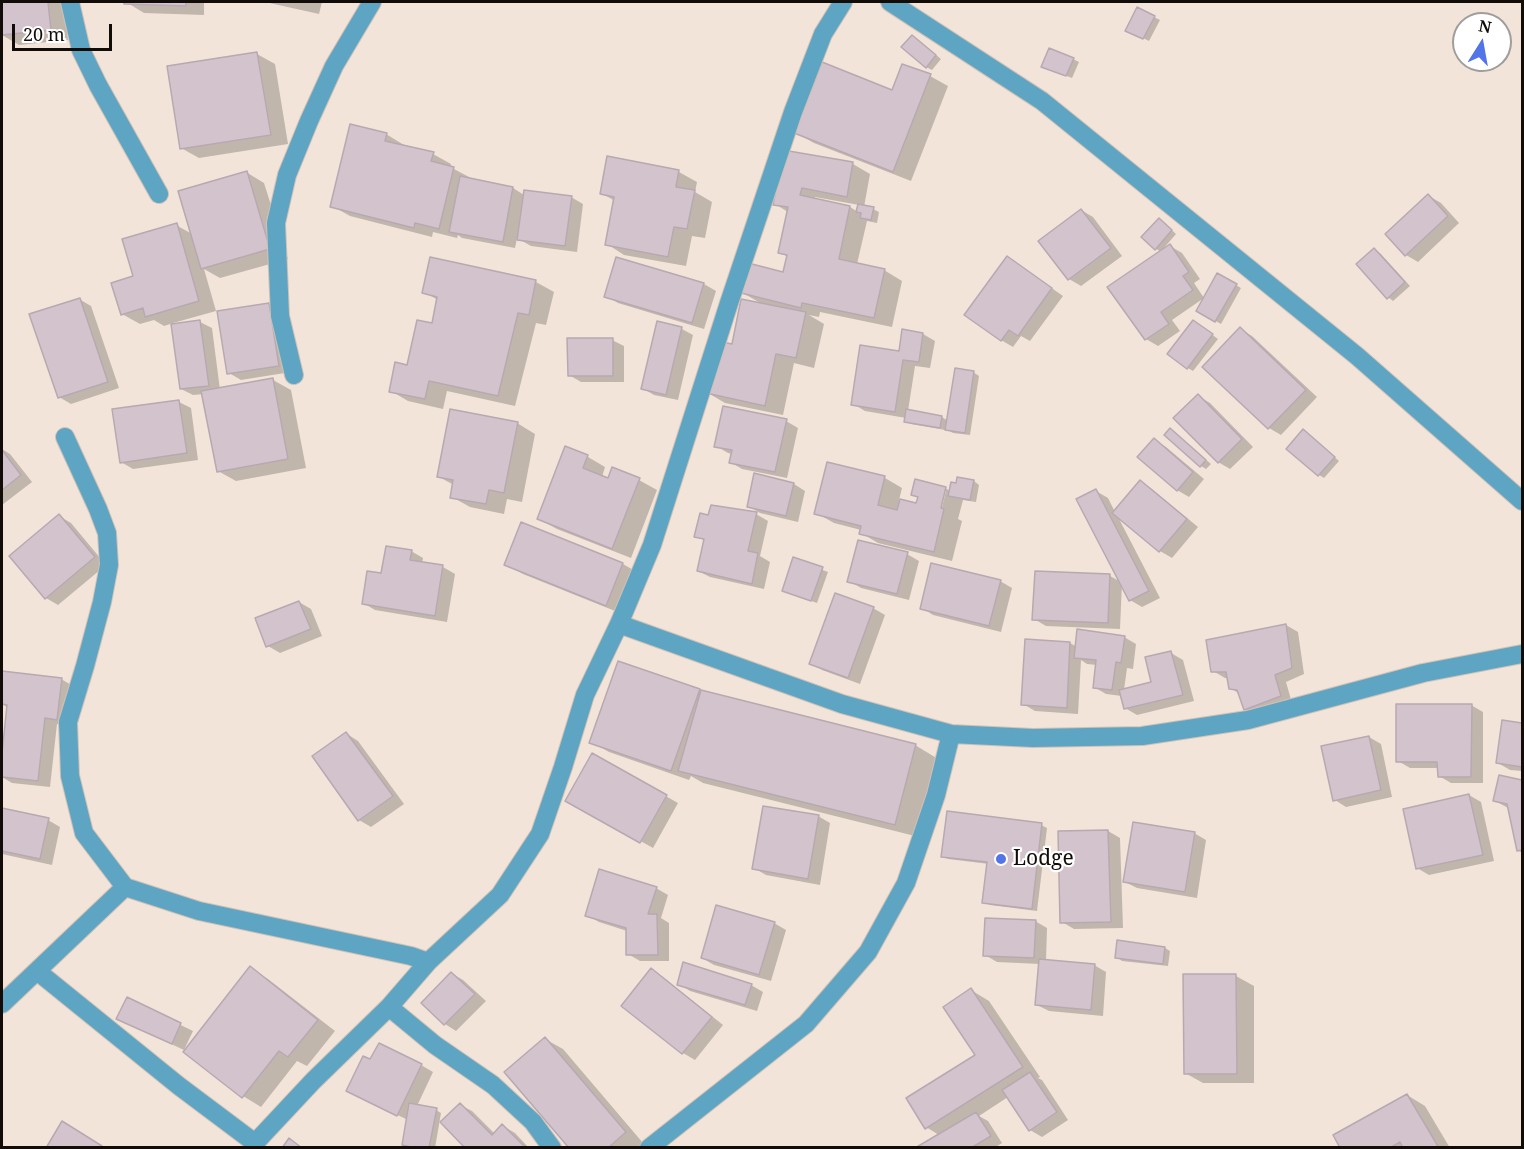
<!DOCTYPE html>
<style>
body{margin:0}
#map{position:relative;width:1524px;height:1149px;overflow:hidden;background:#f2e4d8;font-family:"Noto Serif",serif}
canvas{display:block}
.frame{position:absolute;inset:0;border:3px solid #110c08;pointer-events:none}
.north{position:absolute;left:1452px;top:12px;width:60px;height:60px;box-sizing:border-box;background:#fff;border:2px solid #a09e9c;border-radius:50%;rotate:11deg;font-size:16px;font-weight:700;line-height:24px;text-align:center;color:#110c08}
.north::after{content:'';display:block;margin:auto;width:21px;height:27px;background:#5174e9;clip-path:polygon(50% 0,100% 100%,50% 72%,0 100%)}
.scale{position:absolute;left:12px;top:24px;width:100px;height:27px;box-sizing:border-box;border:3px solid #110c08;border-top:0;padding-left:8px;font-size:18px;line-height:21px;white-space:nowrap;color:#110c08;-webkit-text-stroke:4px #fff;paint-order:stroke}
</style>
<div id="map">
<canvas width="1524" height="1149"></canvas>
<div class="frame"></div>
<div class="north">N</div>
<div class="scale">20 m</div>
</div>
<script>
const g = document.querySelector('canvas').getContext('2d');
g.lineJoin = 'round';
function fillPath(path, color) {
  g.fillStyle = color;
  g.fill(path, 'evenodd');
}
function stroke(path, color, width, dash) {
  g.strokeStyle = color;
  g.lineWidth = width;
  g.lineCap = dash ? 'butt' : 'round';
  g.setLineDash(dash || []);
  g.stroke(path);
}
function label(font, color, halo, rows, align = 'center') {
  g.font = font + ' "Noto Serif",serif';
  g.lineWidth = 4.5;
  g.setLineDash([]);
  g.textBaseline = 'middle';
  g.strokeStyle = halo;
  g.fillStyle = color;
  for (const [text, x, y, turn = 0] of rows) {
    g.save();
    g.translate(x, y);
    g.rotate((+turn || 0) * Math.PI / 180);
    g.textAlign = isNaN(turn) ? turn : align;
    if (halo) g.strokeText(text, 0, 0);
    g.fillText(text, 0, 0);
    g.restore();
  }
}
fillPath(new Path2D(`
 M2,2H64L68,40L19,45L2,35Z
 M126,2H204V15L144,13Z
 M265,2H322L319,14Z
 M1138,9L1160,20L1149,41L1133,33Z
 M918,40L941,59L932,70L926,67Z
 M257,54L275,64L288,144L199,158L181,148Z
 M1073,59L1079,62L1072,78L1048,69Z
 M930,76L948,86L911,181L814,143L796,133Z
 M386,134L404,145L403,147L433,154L451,164L450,167L471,178V180L513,188L524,195L571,197L583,204L577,252L531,246L517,238L515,248L462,238L458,235L457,238L433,232L432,237L350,216L332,206Z
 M784,151L853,164L870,174L864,207L873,209L879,212L877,223L867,221L857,264L884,270L902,281L892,327L820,312L819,317L809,315L824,324L814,368L794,363L783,415L725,403L708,393L733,345L762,304L743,293L784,274L788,257L779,252L788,212L775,204ZM815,197L859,205L858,212L850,207L814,199Z
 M608,158L679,172L697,182L695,192L712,202L705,238L692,236L686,266L624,255L607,244L615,201L601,193Z
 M246,172L264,183L288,259L220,278L204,269L216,311L173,323L174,325L200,322L212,328L220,390L273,380L291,390L306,468L236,481L218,471L204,394L193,395L181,389L173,323L164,326L154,320L140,324L122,314L135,278L176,225L192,234Z
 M1429,196L1441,203L1459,223L1418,262L1406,255Z
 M1081,210L1093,217L1122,256L1081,286L1069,279L1040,241Z
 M1159,219L1164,223L1176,234L1163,249L1170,246L1182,253L1200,279L1194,283L1204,298L1172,320L1180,331L1158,346L1146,339L1161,252L1155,248Z
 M1374,250L1380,253L1410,286L1393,301L1388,297Z
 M1007,258L1019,265L1063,296L1030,341L1021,336L1013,347L1001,340Z
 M431,259L536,282L554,292L546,325L536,323L515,406L447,391L443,409L408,401L391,391L408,367L433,325L438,300L424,292Z
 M617,259L704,284L716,291L704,329L618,303L606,296Z
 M1218,275L1241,288L1221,324L1198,311Z
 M79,299L91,306L119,388L71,404L59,397Z
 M269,305L281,312L291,372L241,380L229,373Z
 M1199,325L1218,339L1193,371L1188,368Z
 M682,329L693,335L678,400L654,395L642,388Z
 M1240,329L1252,336L1317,397L1281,435L1269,428L1204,367Z
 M923,334L935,341L930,368L915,366L908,411L942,417L948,421L973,372L979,376L970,435L953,433L946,429L945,430L911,424L905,421L906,418L865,411L853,404L900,352Z
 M612,340L624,346V382H581L569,375Z
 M1198,396L1210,403L1253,447L1230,469L1218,462Z
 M179,402L191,408L198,460L133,469L121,462Z
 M786,421L798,428L787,478L742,469L730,462L732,454L728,453L716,446Z
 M517,423L535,434L522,502L507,499L504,514L470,507L452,497L454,485L439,477Z
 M1170,430L1175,433L1211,464L1206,469L1201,466Z
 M1308,434L1339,461L1324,478L1319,475Z
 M1154,440L1166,447L1204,479L1189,497L1177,490Z
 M566,448L588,457L605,467L602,477L608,480H639L657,490L631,558L557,529L539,519Z
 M2,449L10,454L32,482L2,505Z
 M828,463L885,478L902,488L899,500L917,505L919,498L913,495L945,488L950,491L957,484L958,478L974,481L979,485L976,502L963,500L958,519L962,521L952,561L878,543L861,533V530L834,523L816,513ZM943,491H946L940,516L937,515Z
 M1141,482L1152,489L1198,527L1172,558L1160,551L1117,515L1160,598L1142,607L1130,600L1122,583L1120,629L1046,626L1034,619L1110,576L1121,582L1096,491L1108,498L1115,512Z
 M794,484L805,491L798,522L760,513L748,506Z
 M756,514L768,521L760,556L770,562L764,589L710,577L698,571L705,541L696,536L709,517Z
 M59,516L71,523L106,565L58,605L46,598Z
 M522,524L623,564L640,574L625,615L523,574L506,564Z
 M411,551L423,558L422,564L443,567L455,574L447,622L375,610L363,603L382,575Z
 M907,554L919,561L909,600L861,588L849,581Z
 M794,559L828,572L817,603L789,593Z
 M1000,581L1012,588L1001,632L933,615L922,608Z
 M299,602L311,609L322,636L280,653L268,646Z
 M873,608L885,615L860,684L822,670L811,663Z
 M1286,625L1298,632L1304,674L1286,682L1292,703L1257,716L1245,709L1240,694L1230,688L1229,678H1225L1213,671Z
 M1124,637L1136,644L1133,669L1127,668L1124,690L1153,683L1171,653L1183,660L1194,701L1137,715L1125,708L1122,696L1106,694L1094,687L1097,665L1087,664L1081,660L1078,714L1035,711L1023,704L1027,641L1070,643L1077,647Z
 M619,662L701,692L915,745L938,759L919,837L703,783L691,776L689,780L609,752L591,742Z
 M2,673L61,679L73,686L69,726L57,724L50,787L12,783L2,777L8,708L2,704Z
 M1471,705L1483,712V783H1451L1439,776V768H1410L1398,761Z
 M1504,722L1522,725V771L1510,770L1498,763Z
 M347,734L358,741L404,804L371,827L359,820Z
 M1369,737L1381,744L1392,797L1346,807L1335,800Z
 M593,755L678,803L653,848L567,800Z
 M1500,776L1522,781V853L1518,850L1510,809L1495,801Z
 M1469,795L1481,802L1494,861L1429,875L1417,868Z
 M2,809L48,820L60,827L52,865L2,854Z
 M818,816L830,823L820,885L766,875L754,868Z
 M1041,825L1047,828L1037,911L990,905L984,902L989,864L948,859L942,856Z
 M1108,831L1120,838L1123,928L1074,929L1062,922Z
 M1194,833L1206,840L1197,898L1137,888L1125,882Z
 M656,888L668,895L661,918L669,923V961H640L628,954L627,931L599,922L587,915Z
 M1035,921L1047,928L1046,961L1094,965L1106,972L1103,1016L1049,1011L1037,1005L1040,964L997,962L985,955Z
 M774,923L786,930L771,981L714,965L702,958Z
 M1165,948L1170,951L1168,966L1122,961L1117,957Z
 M250,968L268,979L335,1031L307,1066L297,1061L261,1107L243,1096Z
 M651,970L663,977L723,1025L695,1060L683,1053L623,1005Z
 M451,973L463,980L486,1001L456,1031L445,1024Z
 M1236,976L1254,986V1083H1203L1185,1073Z
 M679,984L751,985L763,992L757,1011L690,991Z
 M971,990L989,1001L1040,1077L1038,1078L1042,1080L1068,1120L1042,1137L1030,1130L1008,1097L979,1116L988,1121L1002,1143L994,1148H918L939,1135L926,1127L977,1056Z
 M127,999L193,1031L184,1050L130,1025Z
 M545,1039L563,1049L643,1143L638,1148H571Z
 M371,1061L421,1065L433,1072L417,1106L436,1110L441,1113L435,1148H410L403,1144L408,1120L360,1097Z
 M1407,1095L1425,1106L1450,1148H1341Z
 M460,1105L472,1111L495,1134L503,1126L515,1133L529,1148H467Z`), '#0003');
const building = new Path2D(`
 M2,2H48L51,30L2,35Z
 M124,2H186V6L124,4Z
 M1137,7L1155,16L1143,39L1125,31Z
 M912,35L936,55L926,68L901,47Z
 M1049,48L1074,58L1066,76L1041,67Z
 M257,52L271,135L180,149L167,66Z
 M822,62L892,90L902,64L931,74L893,172L794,133Z
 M350,124L387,133L385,141L434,152L431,161L454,167L439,229L415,223L414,228L330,207Z
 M783,150L853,162L847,197L802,188L800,195L850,206L839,259L885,269L874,318L802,303L801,308L741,293L748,263L783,272L787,255L778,253L788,207L773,205Z
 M607,156L679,170L676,187L695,190L687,229L674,227L668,257L605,245L614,197L600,194Z
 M247,171L270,249L201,269L178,191Z
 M460,176L513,187L503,242L449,232Z
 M524,190L572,196L565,246L517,240Z
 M1428,194L1448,216L1405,256L1385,234Z
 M858,204L874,207L871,220L860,218L861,213L856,212Z
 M1081,209L1111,248L1068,280L1038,241Z
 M1159,218L1172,230L1155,250L1141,237Z
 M177,223L199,301L145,317L143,308L121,315L111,283L133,276L122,239Z
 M1170,244L1189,272L1183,276L1193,290L1161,312L1169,324L1145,340L1107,287Z
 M1374,248L1405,282L1387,299L1356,264Z
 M1007,256L1052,288L1018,336L1009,330L1001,341L964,315Z
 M430,257L536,280L529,315L518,313L498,396L429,381L425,399L389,392L395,362L407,365L417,320L432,323L437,297L422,293Z
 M616,257L704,283L692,323L604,297Z
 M1217,273L1237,284L1215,322L1196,311Z
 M80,298L108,382L58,398L29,314Z
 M741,299L806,312L796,358L776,354L765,406L706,393L717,341L732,344Z
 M269,303L279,366L227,374L217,311Z
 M200,320L209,386L180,389L171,324Z
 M1193,320L1213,334L1187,369L1167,354Z
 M657,321L682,327L666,395L641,389Z
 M1240,327L1306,390L1268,429L1202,367Z
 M902,329L923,333L919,362L903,360L895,412L851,405L860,345L899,351Z
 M567,338H613V376H568Z
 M955,368L974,371L965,433L945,430Z
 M273,378L288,459L217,472L201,391Z
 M1198,394L1242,439L1218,463L1173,418Z
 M179,400L187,453L120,463L112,409Z
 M723,406L787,419L775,472L729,463L732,450L714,447Z
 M450,409L518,422L504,493L489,490L486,504L450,498L453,480L437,477Z
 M906,409L942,416L940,428L904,422Z
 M1170,428L1206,460L1200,467L1164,435Z
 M1303,429L1335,457L1318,476L1286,449Z
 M1154,438L1193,472L1177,491L1137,457Z
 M565,446L588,455L583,468L608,478L612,467L640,478L612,549L537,519Z
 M2,450L21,475L2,490Z
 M827,462L885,476L878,505L897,510L900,499L916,503L918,497L911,495L915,479L946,487L941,508L944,509L934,552L859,534L861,526L814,514Z
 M754,473L794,483L786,516L747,507Z
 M957,477L974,480L970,500L948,496L951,482L956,483Z
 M1140,480L1187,519L1159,552L1112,513Z
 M1096,489L1149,591L1129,601L1076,499Z
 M711,505L757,512L748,551L758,553L752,584L697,571L704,539L694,537L700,513L708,515Z
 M59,514L95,557L45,599L9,556Z
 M521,522L623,563L606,606L504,565Z
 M858,540L908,552L897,594L847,582Z
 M386,546L412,550L410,560L443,565L435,616L362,604L367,571L381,573Z
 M793,557L823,567L811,601L782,591Z
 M931,563L1001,580L989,626L920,609Z
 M1035,571L1110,574L1108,623L1032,620Z
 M835,593L874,607L848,678L809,664Z
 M299,601L311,629L266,647L255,618Z
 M1286,624L1292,668L1275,675L1281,696L1244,710L1237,690L1229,689L1226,672H1211L1206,640Z
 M1077,629L1125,636L1121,663L1116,662L1112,690L1093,688L1096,660L1074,658Z
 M1025,639L1070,642L1067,708L1021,705Z
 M1171,651L1183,695L1124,709L1119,690L1151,682L1145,657Z
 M618,661L700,689L671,771L589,743Z
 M2,671L62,678L57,720L45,718L38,781L2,777V753L7,705L2,704Z
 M701,690L916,744L895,825L678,771Z
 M1396,704H1472L1471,777H1438L1437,762H1396Z
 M1502,720L1522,723V767L1496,763Z
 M346,732L393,796L358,821L312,756Z
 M1369,736L1381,790L1333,801L1321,746Z
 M592,753L667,795L640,843L565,801Z
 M1499,775L1522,780V850L1517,851L1507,804L1493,801Z
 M1469,794L1483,855L1416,869L1403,809Z
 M763,806L819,815L808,879L752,869Z
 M2,808L49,818L40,859L2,851Z
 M947,811L1042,823L1032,909L982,903L987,862L941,857Z
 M1133,822L1195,832L1185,892L1123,882Z
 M1108,830L1111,922L1060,923L1058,831Z
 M599,869L657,887L648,914H657L658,955H626V928L585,916Z
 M716,905L775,922L759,975L701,958Z
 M985,918L1036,920L1034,958L983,956Z
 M1117,940L1165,947L1163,964L1115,958Z
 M1039,959L1095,964L1091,1010L1035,1005Z
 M683,962L752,984L745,1005L677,985Z
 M250,966L318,1020L288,1057L279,1051L242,1098L183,1052Z
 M651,968L712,1017L682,1054L621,1006Z
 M451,972L475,994L444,1025L421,1003Z
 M1183,974H1236L1237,1074H1184Z
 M971,988L1023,1067L925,1129L906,1098L975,1055L943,1007Z
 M127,997L181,1023L172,1044L116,1019Z
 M545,1037L626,1132L608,1148H569L504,1072Z
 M379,1043L422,1064L397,1116L346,1091L363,1056L370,1059Z
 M1030,1072L1057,1112L1029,1131L1002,1090Z
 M1407,1094L1439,1148H1403L1400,1142L1390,1148H1340L1333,1135Z
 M409,1103L437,1108L429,1148H415L402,1145Z
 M460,1103L492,1135L502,1124L526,1148H465L440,1122Z
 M976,1112L991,1136L971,1148H915Z
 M62,1121L102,1146L101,1148H46Z
 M289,1138L302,1148H282Z`);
fillPath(building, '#d3c3cd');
stroke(building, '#b8a8b1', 1.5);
const street = new Path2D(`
 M70,2L81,50L98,85L159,194
 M890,2L1042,101L1357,356L1522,501
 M294,375L280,316L276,223L287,175L309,121L334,66L372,2
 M65,437L98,509L107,533L109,565L102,602L85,666L68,722L70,776L84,833L125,887L199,911L411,956L428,962
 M619,624L842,704L951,734L1033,738L1142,736L1248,720L1423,673L1522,654
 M37,971L179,1086L255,1143
 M2,1004L125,887
 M389,1007L435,1045L493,1085L533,1122L552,1148
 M253,1148L255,1143L313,1081L389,1007L428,962L500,895L540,834L563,767L585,695L619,624L652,545L729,303L793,112L823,34L843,2
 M649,1148L806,1024L868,952L906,883L936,795L951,734`);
stroke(street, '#cec1b7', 20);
stroke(street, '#5ea4c3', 18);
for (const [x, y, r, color] of [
 [1001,859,6,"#5174e9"]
]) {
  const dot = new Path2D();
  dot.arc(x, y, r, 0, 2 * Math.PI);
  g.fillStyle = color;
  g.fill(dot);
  stroke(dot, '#fff', 2);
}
label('21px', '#110c08', '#fff', [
 ["Lodge",1013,859]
], 'left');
</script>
